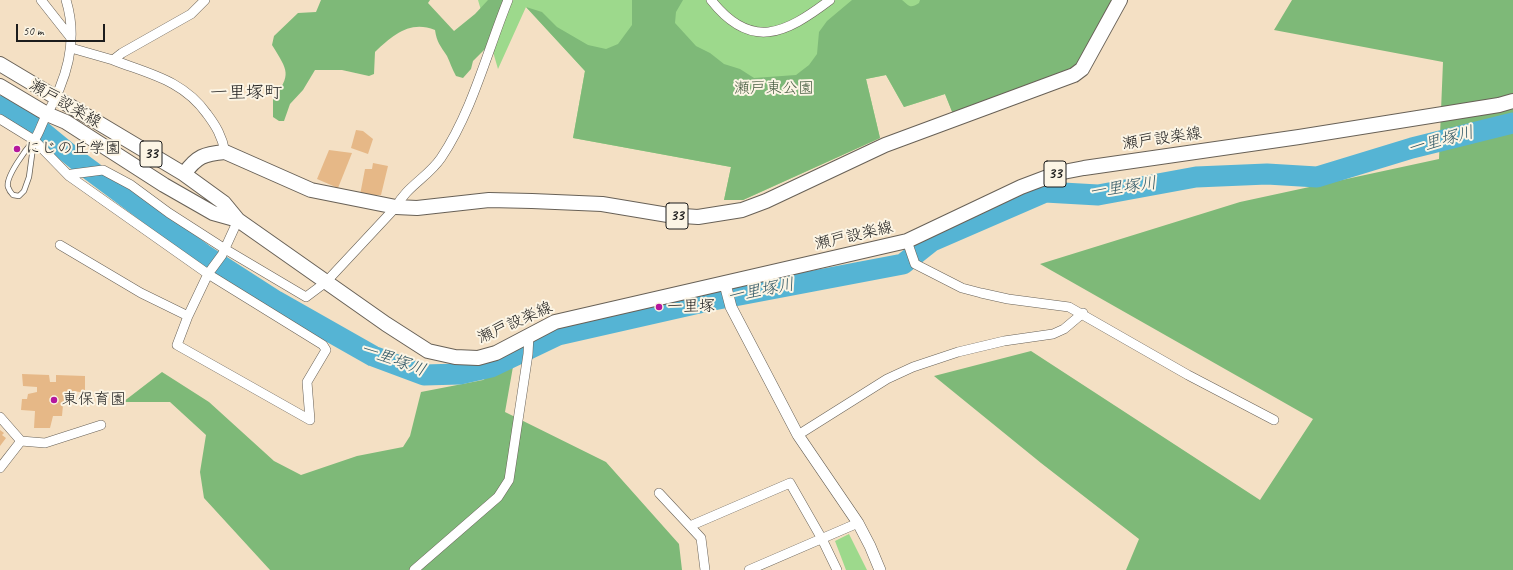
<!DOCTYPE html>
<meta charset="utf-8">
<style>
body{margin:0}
#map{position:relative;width:1513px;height:570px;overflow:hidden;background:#f4e0c4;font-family:Caveat,sans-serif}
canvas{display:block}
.scale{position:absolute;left:16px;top:24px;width:89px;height:18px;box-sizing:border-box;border:2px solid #1c1c1c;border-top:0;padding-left:5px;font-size:12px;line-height:14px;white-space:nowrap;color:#1c1c1c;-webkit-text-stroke:3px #fcf5e5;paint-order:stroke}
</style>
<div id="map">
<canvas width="1513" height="570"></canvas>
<div class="scale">50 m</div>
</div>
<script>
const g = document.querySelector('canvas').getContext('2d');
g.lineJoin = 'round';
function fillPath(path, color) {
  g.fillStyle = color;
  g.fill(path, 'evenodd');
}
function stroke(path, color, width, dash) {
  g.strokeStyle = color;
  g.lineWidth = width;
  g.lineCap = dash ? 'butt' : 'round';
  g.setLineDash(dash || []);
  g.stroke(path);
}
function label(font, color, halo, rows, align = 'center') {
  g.font = font + ' Caveat,"Klee One",sans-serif';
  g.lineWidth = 4;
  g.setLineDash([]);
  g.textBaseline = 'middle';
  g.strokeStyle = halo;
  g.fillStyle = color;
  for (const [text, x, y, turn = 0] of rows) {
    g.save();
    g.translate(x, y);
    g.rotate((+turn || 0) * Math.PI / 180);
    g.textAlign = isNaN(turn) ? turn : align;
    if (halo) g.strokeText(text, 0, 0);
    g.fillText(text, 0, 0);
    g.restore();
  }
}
fillPath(new Path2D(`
 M478,0H1113L953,114L945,94L904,107L886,75L866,79L880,138L743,200H724L731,167L573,138L585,71L526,7L498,69Z
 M849,534L867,570H846L835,541Z`), '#9dd98c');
fillPath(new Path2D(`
 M321,0H430L428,3L454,31L475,14L488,0H505L485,49L473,61L471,69L463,78L456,76C452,69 450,62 447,56C440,45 437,43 435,30C410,20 393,35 375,52L374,74L369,76L342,70H315L303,90L290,104L284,121H279L273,117V99C292,74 288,71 272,45L274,36L298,13L316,12Z
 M632,0H683L676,12L675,23L696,46L710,53L724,64L740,69L754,78L796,75L809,65L817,54L819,32L827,21L852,0H902C909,6 910,9 919,3L920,0H1113L1081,59L1075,66L1064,74L953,114L945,94L904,107L886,75L866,79L880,138L743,200H724L731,167L573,138L585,71L526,7L542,12L557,27L588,45L606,49L618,44L632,25Z
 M1292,0H1513V570H1126L1139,539L1041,463L934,376L1031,351L1260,500L1313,419L1040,264L1240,202L1439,159L1443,62L1274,30Z
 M514,361L505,412L606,462L679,544L682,570H270L204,498L200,472L206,435L170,402H123L162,372L209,402L274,461L301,475L357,456L403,447L410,436L421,392L483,380Z`), '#7eb978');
stroke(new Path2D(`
 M0,106L27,119L78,161L203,254L276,301L373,356L424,375L460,374L491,367L558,335L708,301L903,264L932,241L1045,192L1098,195L1196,177L1267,174L1317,177L1412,148L1513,123`), '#55b4d4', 21);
fillPath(new Path2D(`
 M356,130L363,131L373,139L368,154L351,148Z
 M329,150L352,153L338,188L317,179Z
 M373,163L388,166L381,195H377L376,199L360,195L365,169H372Z
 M22,374L49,375L50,382H56V375L85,376V393L74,391L73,404L63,405L62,416H53L50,428H34L35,411L21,410L22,399H27L28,394L37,392V387L23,386Z
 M0,430L4,433L2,435L6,438L0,446Z`), '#e6b887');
const service = new Path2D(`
 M34,140L29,177L24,191L19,196L13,195C11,193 9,190 8,187C5,177 27,148 34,140Z`);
const minor = new Path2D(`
 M41,0L71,38
 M711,0C751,51 785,34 830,0
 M71,48L113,60L122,53L191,14L205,0
 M113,60C149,74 183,80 207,114C216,126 222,136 225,152
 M0,119L34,140L69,176L208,274L323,345L326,350L307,382L310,420L177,345L188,316L208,274L222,255L238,220
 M34,140C39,134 41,125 45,118C66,81 79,42 66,0
 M69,176L72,174L103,170L131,185L169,213L225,249L306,297L326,282L396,207C406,187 428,177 441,158C472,112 487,52 508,0
 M907,241L915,264L962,288L981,293L1008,299L1069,307L1188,375L1274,420
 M60,245L141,293L188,316
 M0,417L21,441L45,443L101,425
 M798,435L887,379L913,367L958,352L1004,341L1053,334L1064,329L1083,313
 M0,468L21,441
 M659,493L701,538L705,570
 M690,526L790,483L822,539L837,570
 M414,570L498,497L509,480L528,354L529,335
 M749,570L858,523`);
const tertiary = new Path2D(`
 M725,284L731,307L798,435L858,523L870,546L880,570`);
const primary = new Path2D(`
 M0,64L184,174L224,203L238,220
 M0,86L47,114L66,122L164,185L213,213L238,220L386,324L428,351L455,357L478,358L496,353L555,322L907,241L1021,187L1058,173L1084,168L1299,137L1499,105L1513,101
 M184,174C197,156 204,154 225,152L311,190L396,207L417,208L489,200L532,201L602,204L668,215L698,217L742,210L766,201L885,145L1074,75L1082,69L1120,0`);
stroke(service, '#686157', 6);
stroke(minor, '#686157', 10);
stroke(tertiary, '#686157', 12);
stroke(primary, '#686157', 16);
stroke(service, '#fff', 4.5);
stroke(minor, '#fff', 9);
stroke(tertiary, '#fff', 11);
stroke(primary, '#fff', 14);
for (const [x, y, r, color] of [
 [17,149,4,"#b5179e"],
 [659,307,4,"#b5179e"],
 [54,400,4,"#b5179e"]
]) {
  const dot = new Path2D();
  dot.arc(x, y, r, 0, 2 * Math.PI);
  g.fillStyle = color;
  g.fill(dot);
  stroke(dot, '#fcf5e5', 1.5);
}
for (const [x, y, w] of [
 [151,154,22],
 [1055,174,22],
 [677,216,22]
]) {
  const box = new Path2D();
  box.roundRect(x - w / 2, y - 13, w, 26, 3);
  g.fillStyle = '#fcf5e5';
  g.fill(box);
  stroke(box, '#1c1c1c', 1);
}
label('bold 15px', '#1c1c1c', null, [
 ["33",151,154],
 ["33",1055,174],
 ["33",677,216]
]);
label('16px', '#495e43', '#fcf5e5', [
 ["瀬戸東公園",774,89]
]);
label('16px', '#1c1c1c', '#fcf5e5', [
 ["瀬戸設楽線",65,104,30],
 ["瀬戸設楽線",1162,139,-8],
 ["瀬戸設楽線",854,236,-13],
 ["瀬戸設楽線",515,323,-24]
]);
label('16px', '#1c1c1c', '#fcf5e5', [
 ["にじの丘学園",25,149],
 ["一里塚",667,307],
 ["東保育園",62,400]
], 'left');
label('italic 17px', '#335966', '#fcf5e5', [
 ["一里塚川",1441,141,-15],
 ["一里塚川",1123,188,-8],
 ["一里塚川",761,291,-11],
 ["一里塚川",393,360,20]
]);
label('18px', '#1c1c1c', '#fcf5e5', [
 ["一里塚町",246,93]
]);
</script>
